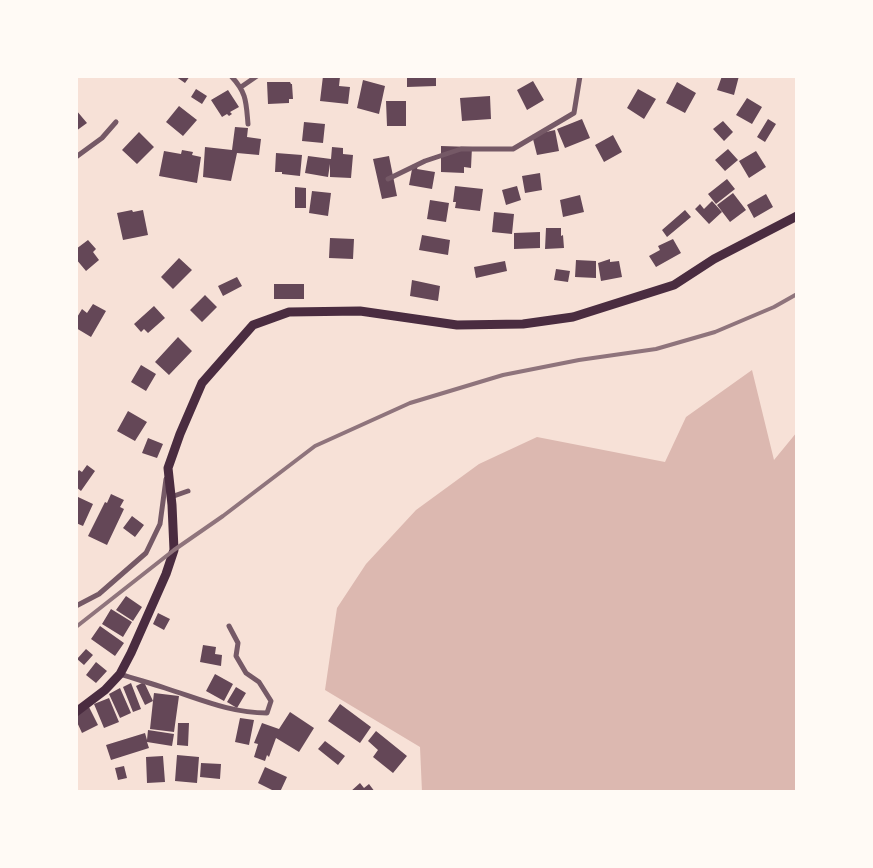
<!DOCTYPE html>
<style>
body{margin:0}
#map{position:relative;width:873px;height:868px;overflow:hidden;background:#f7e1d7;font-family:"PT Sans Narrow",sans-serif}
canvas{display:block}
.frame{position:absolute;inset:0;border:78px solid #fffaf5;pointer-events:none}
</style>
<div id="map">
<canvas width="873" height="868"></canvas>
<div class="frame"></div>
</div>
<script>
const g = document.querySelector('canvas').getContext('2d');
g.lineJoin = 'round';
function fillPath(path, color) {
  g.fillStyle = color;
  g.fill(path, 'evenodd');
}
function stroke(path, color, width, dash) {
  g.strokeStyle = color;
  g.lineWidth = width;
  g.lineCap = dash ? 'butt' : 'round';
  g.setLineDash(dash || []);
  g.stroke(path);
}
fillPath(new Path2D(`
 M752,370L774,460L797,432V792H422L420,747L325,690L337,608L366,564L416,510L479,464L537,437L665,462L686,417Z`), '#dcb8b0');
fillPath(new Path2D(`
 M175,76H190L185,83Z
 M323,76L340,77L339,86L350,87L348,104L320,101Z
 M407,76H436V86L407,87Z
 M722,76H739L734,95L717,90Z
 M363,80L385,86L379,114L357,108Z
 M533,81L544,100L527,110L517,90Z
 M267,82H290L291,84H292L293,99H289V103L268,104Z
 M677,82L696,93L685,113L666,103Z
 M196,89L207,96L202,104L191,97Z
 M638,89L656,99L644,119L627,108Z
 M228,90L239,107L230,112L232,114L229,116L227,114L222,117L211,100Z
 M490,96L491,119L462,121L460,98Z
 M747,98L762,107L752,124L736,115Z
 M386,101H406V126H387Z
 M179,106L197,120L183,136L166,122Z
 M76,110L87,123L76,131Z
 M582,119L590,138L565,148L557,129Z
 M768,119L776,124L765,142L757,137Z
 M723,121L733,132L724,141L713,129Z
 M304,122L325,124L323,143L302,141Z
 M235,127L248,128L247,137L261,139L259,155L237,153L231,181L203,177L205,147L232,150Z
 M555,130L559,151L537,155L532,135Z
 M139,132L154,147L137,164L122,150Z
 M613,135L622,152L604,162L595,145Z
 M441,146L472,147L471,168L464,167V173L441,172Z
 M332,147L343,148V154L353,155L351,178L330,177V164L328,177L305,173L308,156L331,159Z
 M728,149L738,160L725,171L715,160Z
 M182,150L193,152L192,155L201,157L197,183L159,176L164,151L181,154Z
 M756,151L766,167L749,178L739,161Z
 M276,153L302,155L300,176L282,174V172H275Z
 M389,156L397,196L382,199L373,159Z
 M413,164L418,165L417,169L435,172L432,189L409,185Z
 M540,173L542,190L525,193L522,176Z
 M727,179L735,189L716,204L708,194Z
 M455,186L483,189L480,211L455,208L456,202H453Z
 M517,186L521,200L506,205L502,190Z
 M295,187L306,188V208H295Z
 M312,191L331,193L328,216L309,213Z
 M733,193L746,210L730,222L717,205Z
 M766,194L773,207L754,218L747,205Z
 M580,195L584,212L563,217L560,200Z
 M430,200L449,203L446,222L427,219Z
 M712,201L722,212L709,224L695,209L700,204L704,209Z
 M132,210L133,212L143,210L148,235L123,240L117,213Z
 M685,210L691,217L667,237L662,230Z
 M494,212L514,214L512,234L492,232Z
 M546,228H561V236L563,235L564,248L545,249Z
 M540,232V248L514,249V233Z
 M422,235L450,240L448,255L419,250Z
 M330,238L354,239L353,259L329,258Z
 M673,239L681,253L656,267L649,256L660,250L658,246Z
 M88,240L96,249L93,252L99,260L86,271L76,259V249Z
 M179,258L192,270L173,289L161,277Z
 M610,259V262L619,261L622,277L601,281L598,263Z
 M576,260L596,261V278L575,277Z
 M505,261L507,271L476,278L474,267Z
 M556,269L570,271L568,282L554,280Z
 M237,277L242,286L223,296L218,286Z
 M412,280L440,286L438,301L410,296Z
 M274,284H304V299H274Z
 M205,295L217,307L202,322L190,310Z
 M93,304L106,311L91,337L76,328V319L82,309L87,313Z
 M154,306L165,318L148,333L144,329L141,332L134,324Z
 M178,337L192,351L169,375L155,362Z
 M141,365L156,374L146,391L131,382Z
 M128,411L147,422L135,441L117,431Z
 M148,438L163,444L157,458L142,453Z
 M87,465L95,471L81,491L76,487V474L79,470L82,472Z
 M111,494L124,500L120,507L124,509L107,545L88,536L105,502L107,503Z
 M78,497L93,504L83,526L76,523V501Z
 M132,516L144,525L135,537L123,528Z
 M126,596L142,607L133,621L116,610Z
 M111,609L132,622L123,637L102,624Z
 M158,613L170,619L164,630L153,624Z
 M100,626L124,643L115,656L91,639Z
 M203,645L216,647L215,654L222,655L221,666L200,662Z
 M86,649L93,655L84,665L77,659Z
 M96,662L107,671L96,683L86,675Z
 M215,674L233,684L224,701L206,691Z
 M144,682L153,701L154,693L179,696L174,732L150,729L153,701L145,705L136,686Z
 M131,683L141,709L133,712L123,687Z
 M236,687L246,693L237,708L227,702Z
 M120,688L131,713L120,718L109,694Z
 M109,698L119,722L104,728L94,704Z
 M340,704L371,727L360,743L328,721Z
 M89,707L98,725L82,733L76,720V713Z
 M290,712L314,728L299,752L276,738L269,757L267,755L265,761L254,757L258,744L254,743L262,723L279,729Z
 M240,718L254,720L249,745L235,742Z
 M178,723H189L188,746L177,745Z
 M148,730L174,734L172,746L147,742L149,748L111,760L106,745L145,733L147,740Z
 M376,731L407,756L393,773L373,757L378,750L368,741Z
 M325,741L345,756L338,765L318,749Z
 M177,755L199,757L197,783L175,781Z
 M163,756L165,782L147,783L146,757Z
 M201,763L221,764L220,779L200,777Z
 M124,766L127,778L118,780L115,768Z
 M265,767L287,777L280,792H276L258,783Z
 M360,783L364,788L369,784L375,792H350Z`), '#644757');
stroke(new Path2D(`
 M231,76C247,93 246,102 248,124
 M241,87L257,76
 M76,157L102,138L116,122
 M388,179L425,161L461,149H513L574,113L580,76
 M171,497L188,491
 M76,606L99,594L146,553L160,524L166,479
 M120,674C135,679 150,683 165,688C200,699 230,713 267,713L271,701L259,682L246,673L236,656L238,643L229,626`), '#755966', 5);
stroke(new Path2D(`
 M76,712L105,690L120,674L131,653L166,574L174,550L172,505L168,468L180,434L202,383L253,325L289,312L360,311L457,325L523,324L573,317L674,285L714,259L797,216`), '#4a2c40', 9);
stroke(new Path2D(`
 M76,627L174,550L223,516L315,446L410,403L503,375L579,360L656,349L715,332L774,307L797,294`), '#8f747c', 4);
</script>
